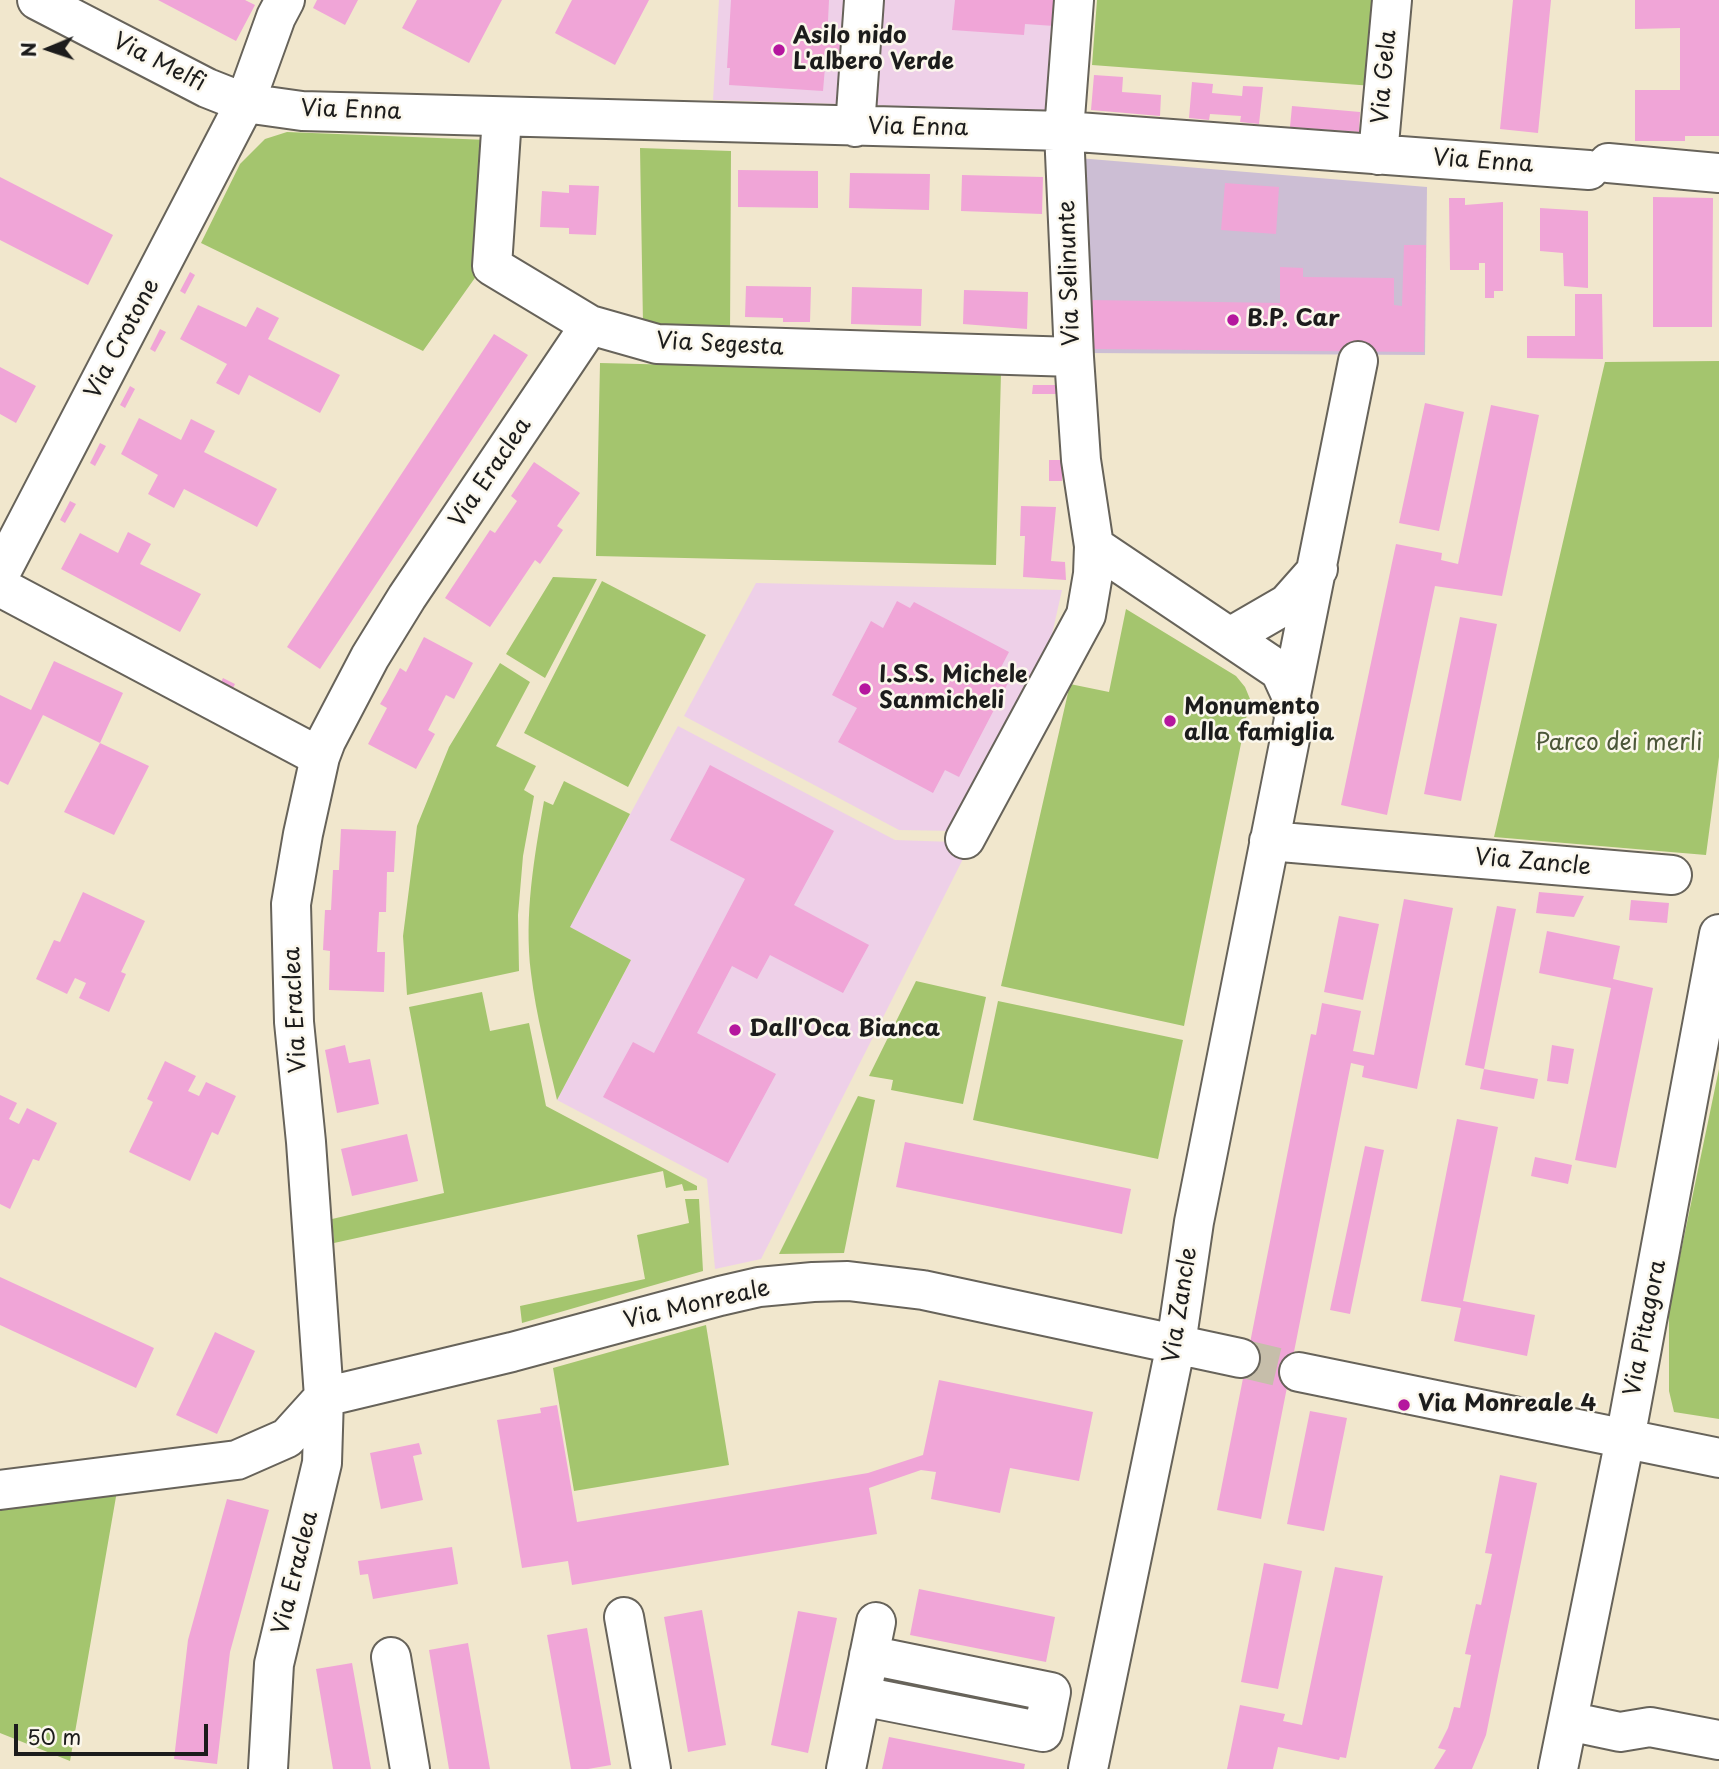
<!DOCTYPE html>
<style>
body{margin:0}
#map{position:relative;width:1719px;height:1769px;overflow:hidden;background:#f1e7cd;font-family:"Playpen Sans",sans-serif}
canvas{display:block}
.north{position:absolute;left:14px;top:14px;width:70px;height:70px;-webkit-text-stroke:5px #fbf7ec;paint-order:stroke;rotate:268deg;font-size:19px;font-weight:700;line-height:28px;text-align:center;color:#1c1c1c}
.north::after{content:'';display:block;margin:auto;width:24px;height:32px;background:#1c1c1c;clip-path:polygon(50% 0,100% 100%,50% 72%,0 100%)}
.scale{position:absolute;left:14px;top:1724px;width:194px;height:32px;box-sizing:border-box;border:4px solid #1c1c1c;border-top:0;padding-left:9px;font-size:21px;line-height:24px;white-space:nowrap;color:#1c1c1c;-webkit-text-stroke:5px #fbf7ec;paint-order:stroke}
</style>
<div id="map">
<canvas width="1719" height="1769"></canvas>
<div class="north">N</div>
<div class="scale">50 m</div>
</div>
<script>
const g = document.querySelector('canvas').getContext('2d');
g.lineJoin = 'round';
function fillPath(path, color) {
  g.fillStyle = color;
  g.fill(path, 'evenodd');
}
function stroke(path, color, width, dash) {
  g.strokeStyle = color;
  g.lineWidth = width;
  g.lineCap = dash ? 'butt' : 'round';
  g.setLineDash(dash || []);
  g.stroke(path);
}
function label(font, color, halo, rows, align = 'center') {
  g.font = font + ' "Playpen Sans",sans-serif';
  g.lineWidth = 5;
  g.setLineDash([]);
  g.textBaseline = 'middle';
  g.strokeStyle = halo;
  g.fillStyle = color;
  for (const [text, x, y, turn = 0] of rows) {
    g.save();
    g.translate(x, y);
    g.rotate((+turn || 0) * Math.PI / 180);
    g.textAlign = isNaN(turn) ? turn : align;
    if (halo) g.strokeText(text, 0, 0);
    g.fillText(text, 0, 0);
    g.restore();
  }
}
fillPath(new Path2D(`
 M719,0H845L838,104L713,100Z
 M879,0H1056L1048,112L871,105Z
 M756,583L1062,590L1046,661L955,831L899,830L684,716Z
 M678,726L895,840L954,842L968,849L761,1259L715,1269L707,1179L557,1100L631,960L569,927Z`), '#eed0e8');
fillPath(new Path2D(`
 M1078,158L1427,187L1425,355L1086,353Z`), '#ccbed4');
fillPath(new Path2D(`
 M1097,0H1379L1373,86L1092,65Z
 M287,132L488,140L477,275L423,351L201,243L240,164L265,139Z
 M640,148L731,151L730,335L643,324Z
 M1719,361V757L1706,855L1494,837L1605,362Z
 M600,363L1001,373L996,565L596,556Z
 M553,577L597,579L545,678L506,654Z
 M602,581L706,635L628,787L524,733Z
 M1126,609L1236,676L1245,687L1250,699L1184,1026L1001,986L1070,684L1109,692Z
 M500,663L530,682L496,746L536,766L524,790L534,796L523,856L518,915L519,971L407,995L403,936L417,826L449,747Z
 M564,781L630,814L570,927L631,960L557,1100C548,1059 536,1016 531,973C524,916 534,858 544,801L553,805Z
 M916,981L986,997L963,1104L891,1090L893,1080L869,1076Z
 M482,992L490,1031L529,1023L546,1106L697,1186V1190L684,1191L682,1184L666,1188L663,1171L334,1243L332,1219L444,1193L409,1007Z
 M998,1001L1183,1040L1158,1159L973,1120Z
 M1719,1069V1419L1674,1412L1669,1391V1309Z
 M858,1096L875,1100L844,1253L779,1254Z
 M685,1199H699L703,1271L522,1323L520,1306L645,1279L637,1235L689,1223Z
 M706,1325L729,1465L574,1491L553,1368Z
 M117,1491L70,1761L0,1733V1505Z`), '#a4c56e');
fillPath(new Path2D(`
 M158,0H245L255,5L236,41Z
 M317,0H358L345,25L313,8Z
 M417,0H502L469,63L402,28Z
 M572,0H649L615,65L555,33Z
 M731,0H829L827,41H840L839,55H826L823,91L729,85L730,68H727Z
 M955,0H1056L1054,26L1025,24L1024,35L952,30Z
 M1513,0H1551L1538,133L1500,129Z
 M1635,0H1719V136H1685V141H1635V90H1680V28L1635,29Z
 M1094,75L1123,77L1122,92L1161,95L1160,116L1091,110Z
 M1192,82L1213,84L1212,93L1242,96L1243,86L1263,87L1259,124L1240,122L1241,116L1210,114L1209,120L1189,118Z
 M1292,106L1360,112L1359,132L1290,127Z
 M738,170L818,171V208L738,207Z
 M850,173L930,174L929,210L849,208Z
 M962,175L1043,177L1042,214L961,211Z
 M0,177L113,235L88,285L0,240Z
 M1225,183L1279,187L1276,234L1221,230Z
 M569,185L599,186L596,235L569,234V228L540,227L542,191L569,193Z
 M1653,197L1713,198L1712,327H1653Z
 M1449,198H1465V205L1503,202V291H1494V298H1485V263H1479V270H1450Z
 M1540,208L1588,211V288L1564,286L1563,253L1540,251Z
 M1404,245H1426L1424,352L1092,349L1090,300L1280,303V267L1303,268V277L1394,278V305L1402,306Z
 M190,272L195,275L185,294L180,291Z
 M746,286L811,287L810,322H783V318L745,317Z
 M852,287L922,289L921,326L851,324Z
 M964,290L1028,292L1027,329L963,324Z
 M1575,294H1602L1603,359L1527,358V336H1575Z
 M198,305L246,327L257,307L279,318L268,339L340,375L320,413L249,375L239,395L216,383L227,364L180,339Z
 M160,329L166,332L155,352L150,349Z
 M494,334L528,355L320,669L287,647Z
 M0,367L36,386L16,423L0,414Z
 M1033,385H1058L1059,394H1032Z
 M130,386L135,389L125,408L120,405Z
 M1425,403L1464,412L1439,531L1399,523Z
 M1491,405L1539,415L1502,596L1435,586L1387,815L1341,805L1396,544L1442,553L1441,560L1458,564Z
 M139,418L181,440L191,419L215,431L204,452L277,489L257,527L184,489L174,508L148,494L158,475L121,454Z
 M100,443L106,446L95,466L90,463Z
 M1049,460H1062V481H1049Z
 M534,462L580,493L557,526L563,530L540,564L535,560L490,627L445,598L490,530L495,533L517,501L511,496Z
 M70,501L76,504L65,523L60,520Z
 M1021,506L1056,507L1051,561L1065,562L1066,580L1023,577L1025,536H1020Z
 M128,532L151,544L140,564L201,594L180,632L61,569L80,533L118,553Z
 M897,601L910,608L914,602L1009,652L997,675L1009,681L959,777L945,770L933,793L838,742L857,708L832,695L871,621L883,628Z
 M1460,617L1497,624L1461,801L1424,794Z
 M424,637L473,663L454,699L446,695L428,730L435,734L416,769L368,744L387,708L380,704L386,694L400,668L406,672Z
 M54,661L123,693L100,743L43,715L8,785L0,781V695L31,710Z
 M223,678L235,684L232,690L220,684Z
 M100,743L149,766L114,835L64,812Z
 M710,765L834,831L794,905L869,945L843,993L770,955L757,979L732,966L697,1033L776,1074L728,1163L603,1097L633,1042L654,1053L745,879L670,840Z
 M341,829L396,831L394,872H387L386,912H379L377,952H385L384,992L329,990L330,951L323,950L325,910H331L333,870H339Z
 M83,892L145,921L121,972L126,974L109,1012L79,998L86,983L75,978L67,994L36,979L54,940L60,942Z
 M1539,892L1584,896L1574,917L1536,913Z
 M1404,899L1453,908L1417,1089L1362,1077L1364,1066L1351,1063L1261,1519L1217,1510L1311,1034L1316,1035L1322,1003L1361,1011L1353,1051L1374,1055Z
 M1631,900L1669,903L1667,923L1629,920Z
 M1497,906L1516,909L1484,1069L1465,1065Z
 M1339,916L1379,924L1363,1000L1324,992Z
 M1547,931L1620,946L1613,979L1653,988L1616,1168L1575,1160L1611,988L1539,973Z
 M345,1045L349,1063L370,1059L379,1104L337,1113L325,1050Z
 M1552,1045L1574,1049L1568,1084L1547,1081Z
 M165,1061L196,1076L188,1091L199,1096L206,1082L236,1096L218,1135L212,1132L190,1181L129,1152L153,1102L147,1099Z
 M1484,1069L1538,1079L1534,1099L1480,1089Z
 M0,1095L17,1103L9,1119L19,1124L27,1108L57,1123L39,1161L33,1159L10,1209L0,1204Z
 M1457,1119L1498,1127L1463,1301L1535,1315L1527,1356L1454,1341L1461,1308L1421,1301Z
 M407,1134L418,1181L352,1196L341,1149Z
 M905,1142L1131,1189L1122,1234L896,1187Z
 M1365,1146L1384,1150L1350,1314L1330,1310Z
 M1535,1157L1572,1165L1568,1184L1531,1176Z
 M0,1277L154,1348L136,1388L0,1325Z
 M215,1332L255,1351L217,1434L176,1415Z
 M939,1380L1093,1412L1079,1481L1010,1468L1000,1513L931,1499L936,1472L921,1470L869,1488L877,1534L572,1585L568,1561L522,1568L497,1420L541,1413L540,1408L557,1405L577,1522L868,1473L923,1455Z
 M1310,1411L1347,1418L1324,1531L1287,1524Z
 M419,1443L422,1454L413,1456L423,1500L381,1509L370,1453Z
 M1500,1475L1537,1483L1486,1735L1472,1769H1434L1446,1750L1438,1748L1448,1728L1454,1707L1460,1708L1471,1655L1465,1654L1476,1604L1481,1605L1492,1554L1485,1553Z
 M227,1499L269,1510L230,1652L217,1764L174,1759L188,1640Z
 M452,1547L458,1584L373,1599L368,1574L360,1575L358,1561Z
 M1264,1563L1302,1571L1278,1689L1241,1682Z
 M1335,1567L1383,1576L1346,1758L1340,1757L1339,1760L1278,1747L1273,1769H1227L1240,1705L1285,1714L1283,1721L1302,1725Z
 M919,1589L1055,1617L1046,1662L910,1635Z
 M702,1610L726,1745L688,1752L664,1617Z
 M798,1611L837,1618L808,1753L771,1745Z
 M587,1628L611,1765L588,1769H571L547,1635Z
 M468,1643L490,1769H449L429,1650Z
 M352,1663L371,1769H333L316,1669Z
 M889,1737L1025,1764L1024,1769H882Z`), '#f0a5d7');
stroke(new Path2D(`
 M1240,1358L1299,1372`), '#c6beaa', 38, [38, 19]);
const minor = new Path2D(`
 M37,0L207,88L245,103L302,111L1064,131L1589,170
 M1074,0L1064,131L1074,357L1081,460L1094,546L1280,671L1291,695
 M502,117L492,266L590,325L657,344L1074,357
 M855,127L864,0
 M1378,155L1392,0
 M1608,163L1719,173
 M0,574L245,103L276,17L285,0
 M0,587L320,757
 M1230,637L1287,604L1318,569
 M965,839L1086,615L1093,574L1094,546
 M1269,841L1672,875
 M1299,1372L1719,1458
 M324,1397L512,1352L720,1296L759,1287L813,1282L848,1281L923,1290L1240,1358
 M0,1490L237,1460L287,1438L324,1397
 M624,1617L651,1769
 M391,1657L410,1769
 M861,1696L1043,1732L1051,1692L869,1655
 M1568,1721L1620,1732L1650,1727L1719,1740
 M268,1769L274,1664L322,1463L324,1397L306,1142L294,1022L291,904L303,834L320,757L326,741L370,657L407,597L590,325
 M846,1769L876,1622
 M1088,1769L1176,1344L1194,1222L1294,719L1291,695L1358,361
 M1558,1769L1625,1439L1719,934`);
stroke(minor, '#67635a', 42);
stroke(minor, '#fff', 38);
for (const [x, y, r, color] of [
 [779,50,7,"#b5179e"],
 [1233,320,7,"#b5179e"],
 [865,689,7,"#b5179e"],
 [1170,721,7,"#b5179e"],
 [735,1030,7,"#b5179e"],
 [1404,1405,7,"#b5179e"]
]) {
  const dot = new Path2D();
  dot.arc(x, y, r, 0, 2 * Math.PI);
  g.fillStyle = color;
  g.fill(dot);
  stroke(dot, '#fbf7ec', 2.5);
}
label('bold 23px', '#1c1c1c', '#fbf7ec', [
 ["Asilo nido",793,37],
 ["L'albero Verde",793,63],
 ["B.P. Car",1247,320],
 ["I.S.S. Michele",879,676],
 ["Sanmicheli",879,702],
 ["Monumento",1184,708],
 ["alla famiglia",1184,734],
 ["Dall'Oca Bianca",749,1030],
 ["Via Monreale 4",1418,1405]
], 'left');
label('23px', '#1c1c1c', '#fbf7ec', [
 ["Via Melfi",159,63,27],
 ["Via Gela",1385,77,-85],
 ["Via Enna",351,111,2],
 ["Via Enna",918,128,1],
 ["Via Enna",1483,162,4],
 ["Via Selinunte",1070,273,-92],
 ["Via Crotone",123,339,-62],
 ["Via Segesta",720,345,3],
 ["Via Eraclea",491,473,-56],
 ["Via Zancle",1533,863,5],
 ["Via Eraclea",296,1010,-93],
 ["Via Monreale",697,1305,-13],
 ["Via Zancle",1181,1305,-81],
 ["Via Pitagora",1646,1328,-79],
 ["Via Eraclea",296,1573,-76]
]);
label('23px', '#4c5739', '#fbf7ec', [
 ["Parco dei merli",1619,744]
]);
</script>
